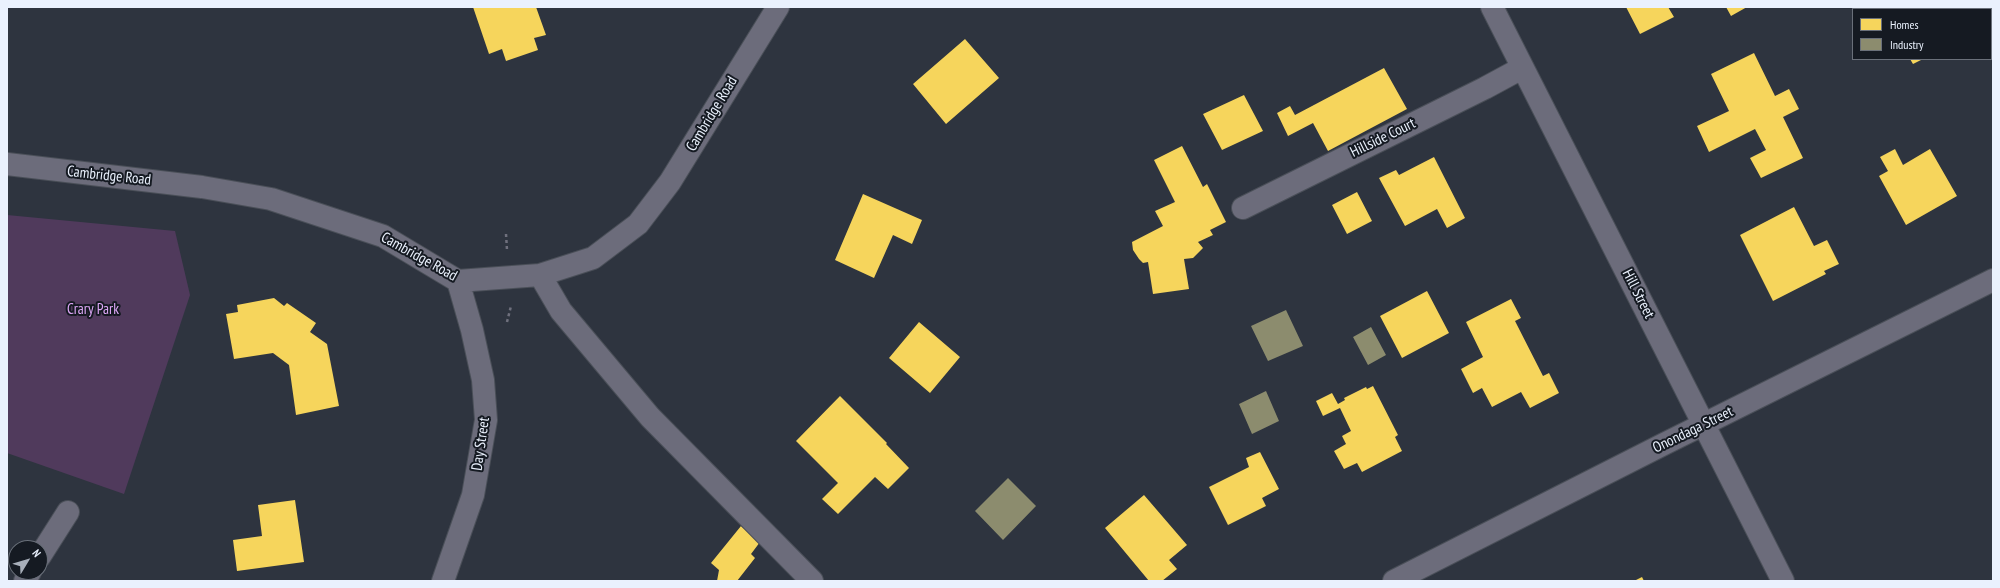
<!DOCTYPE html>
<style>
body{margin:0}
#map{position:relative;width:2000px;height:588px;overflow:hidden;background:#2e343f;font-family:"PT Sans Narrow",sans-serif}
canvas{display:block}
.frame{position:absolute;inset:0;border:8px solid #eaf1fd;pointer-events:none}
.legend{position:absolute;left:1852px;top:8px;width:140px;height:52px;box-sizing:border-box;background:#151a22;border:1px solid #6a707a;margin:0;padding:5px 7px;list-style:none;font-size:12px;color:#eaf1fd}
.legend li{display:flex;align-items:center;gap:8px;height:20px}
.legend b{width:20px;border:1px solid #6a707a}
.north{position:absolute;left:8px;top:540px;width:40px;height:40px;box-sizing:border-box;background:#151a22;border:1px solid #6a707a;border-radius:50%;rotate:52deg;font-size:11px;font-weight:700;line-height:16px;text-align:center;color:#eaf1fd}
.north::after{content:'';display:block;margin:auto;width:14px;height:18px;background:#a8afba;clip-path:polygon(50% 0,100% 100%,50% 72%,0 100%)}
</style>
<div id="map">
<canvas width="2000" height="588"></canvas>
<div class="frame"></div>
<ul class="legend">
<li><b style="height:11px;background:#f6d55c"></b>Homes</li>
<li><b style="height:11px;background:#8c8c6e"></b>Industry</li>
</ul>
<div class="north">N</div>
</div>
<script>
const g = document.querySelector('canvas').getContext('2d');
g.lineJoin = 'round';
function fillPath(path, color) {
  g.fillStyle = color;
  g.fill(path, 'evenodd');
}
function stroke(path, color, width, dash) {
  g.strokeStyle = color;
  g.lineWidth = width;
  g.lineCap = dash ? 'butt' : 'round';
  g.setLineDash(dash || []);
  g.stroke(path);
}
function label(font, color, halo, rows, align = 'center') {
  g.font = font + ' "PT Sans Narrow",sans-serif';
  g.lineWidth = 4;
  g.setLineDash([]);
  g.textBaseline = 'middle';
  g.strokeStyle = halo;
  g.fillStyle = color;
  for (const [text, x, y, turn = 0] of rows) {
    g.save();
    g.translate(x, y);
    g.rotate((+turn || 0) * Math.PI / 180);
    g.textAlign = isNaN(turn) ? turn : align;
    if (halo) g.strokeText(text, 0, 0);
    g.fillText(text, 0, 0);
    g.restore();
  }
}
fillPath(new Path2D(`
 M7,215L175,231L190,295L124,494L7,453Z`), '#503a5c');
fillPath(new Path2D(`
 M473,7H536L546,35L534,38L538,50L506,61L502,49L489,54Z
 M1626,7H1668L1674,17L1640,34Z
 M1726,7H1747L1731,16Z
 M1886,7H1939L1940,9H1882Z
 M965,39L999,78L946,124L913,84Z
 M1754,53L1775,96L1789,89L1799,109L1783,117L1803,158L1761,178L1750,158L1766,150L1755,129L1709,152L1697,126L1729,111L1711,74Z
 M1910,59H1923L1913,64Z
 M1384,68L1407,109L1328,151L1313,123L1288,136L1277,113L1290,106L1295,115Z
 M1244,95L1263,131L1222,150L1203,114Z
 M1182,146L1203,187L1207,184L1226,222L1210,230L1213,235L1198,242L1203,248L1193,258L1184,259L1189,289L1153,294L1148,262L1143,263L1139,259L1133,250L1132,242L1163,226L1155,211L1175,202L1154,160Z
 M1895,149L1903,165L1930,149L1957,196L1906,225L1879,176L1888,171L1880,157Z
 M1434,157L1465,218L1447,228L1437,209L1405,226L1379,178L1396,170L1399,175Z
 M1357,192L1372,221L1347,234L1332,205Z
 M863,194L922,220L912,244L893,235L874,278L835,260Z
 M1794,207L1814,246L1827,240L1839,264L1824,271L1826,274L1773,301L1740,235Z
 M1427,291L1449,333L1402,358L1380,316Z
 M274,298L284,306L287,303L316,323L310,332L327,344L339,406L296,415L289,365L273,353L234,359L226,314L238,312L237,305Z
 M1511,299L1521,318L1515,321L1543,376L1549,373L1559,393L1530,408L1521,392L1492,407L1482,388L1473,393L1461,369L1483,357L1466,322Z
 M919,322L960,357L930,393L889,358Z
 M1373,386L1398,435L1395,437L1402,451L1362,472L1357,463L1344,469L1334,451L1346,444L1342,436L1351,431L1340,408L1323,416L1316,401L1332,393L1338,404L1345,400L1344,398L1366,387L1367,389Z
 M840,396L887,443L886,444L909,468L888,489L875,477L838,514L822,499L838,483L796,441Z
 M1260,452L1279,489L1262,498L1266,506L1228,525L1209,487L1249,467L1246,458Z
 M1144,495L1187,545L1169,560L1177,569L1162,581H1149L1105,528Z
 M295,500L304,562L237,571L233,540L262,536L258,505Z
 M741,526L760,542L751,554L755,558L737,581H717L719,570L711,563Z
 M1642,577L1644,581H1634Z`), '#f6d55c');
fillPath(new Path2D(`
 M1286,310L1303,346L1268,361L1251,326Z
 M1371,327L1386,355L1368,365L1353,337Z
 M1266,391L1279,421L1252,434L1239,404Z
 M1008,478L1036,506L1003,540L975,511Z`), '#8c8c6e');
const minor = new Path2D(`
 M1492,7L1783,581
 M7,164L202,187L271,199L383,236L458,281L540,275L593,258L638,224L670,182L778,7
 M1243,208L1485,88L1522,68
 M540,275L561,311L650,417L812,581
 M40,556L68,512
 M25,581L30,572
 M443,581L473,495L486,420L483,380L472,330L458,281
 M1394,581L1664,444L1993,280`);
stroke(minor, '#4a4f58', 24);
stroke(new Path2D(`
 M506,234L507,250
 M507,322L511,306`), '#6f707d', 2.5, [3, 3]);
stroke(minor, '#6c6c7b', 22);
label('15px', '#eaf1fd', '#151a22', [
 ["Cambridge Road",712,114,-59],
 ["Hillside Court",1383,138,-26],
 ["Cambridge Road",109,176,6],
 ["Cambridge Road",419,257,29],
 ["Hill Street",1638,294,63],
 ["Onondaga Street",1693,430,-26],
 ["Day Street",481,444,-82]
]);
label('15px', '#dea7f7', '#151a22', [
 ["Crary Park",93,310]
]);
</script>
